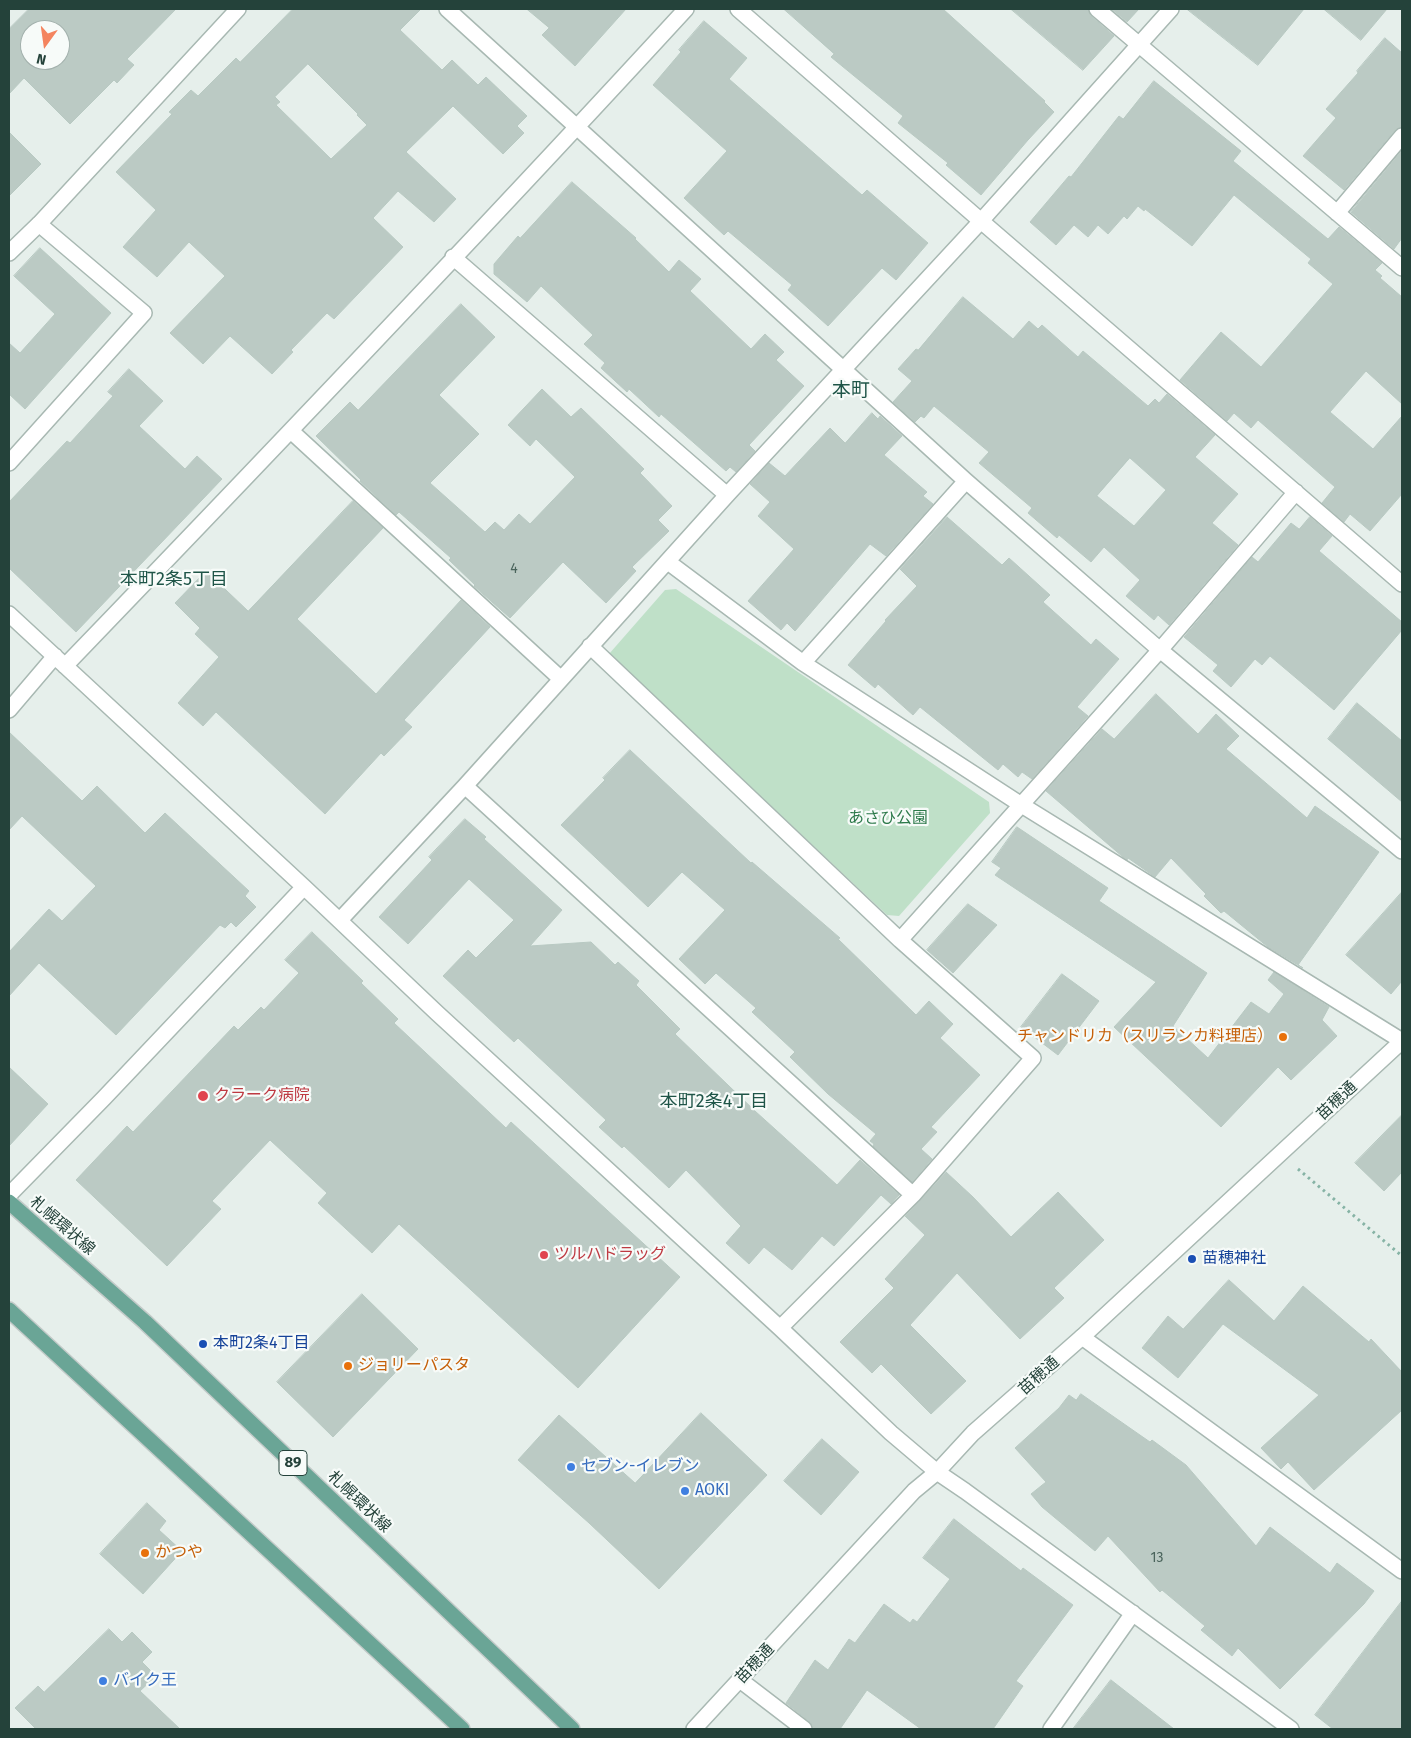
<!DOCTYPE html>
<meta charset="utf-8">
<style>
body{margin:0}
#map{position:relative;width:1411px;height:1738px;overflow:hidden;background:#e6efeb;font-family:"Fira Sans",sans-serif}
canvas{display:block}
.frame{position:absolute;inset:0;border:10px solid #24423a;pointer-events:none}
.north{position:absolute;left:20px;top:20px;width:50px;height:50px;box-sizing:border-box;background:#f7fbf9;border:1px solid #a3b1ad;border-radius:50%;rotate:194deg;font-size:14px;font-weight:700;line-height:20px;text-align:center;color:#24423a}
.north::after{content:'';display:block;margin:auto;width:18px;height:22px;background:#f4845f;clip-path:polygon(50% 0,100% 100%,50% 72%,0 100%)}
</style>
<div id="map">
<canvas width="1411" height="1738"></canvas>
<div class="frame"></div>
<div class="north">N</div>
</div>
<script>
const g = document.querySelector('canvas').getContext('2d');
g.lineJoin = 'round';
function fillPath(path, color) {
  g.fillStyle = color;
  g.fill(path, 'evenodd');
}
function stroke(path, color, width, dash) {
  g.strokeStyle = color;
  g.lineWidth = width;
  g.lineCap = dash ? 'butt' : 'round';
  g.setLineDash(dash || []);
  g.stroke(path);
}
function label(font, color, halo, rows, align = 'center') {
  g.font = font + ' "Fira Sans","Noto Sans JP",sans-serif';
  g.lineWidth = 4.5;
  g.setLineDash([]);
  g.textBaseline = 'middle';
  g.strokeStyle = halo;
  g.fillStyle = color;
  for (const [text, x, y, turn = 0] of rows) {
    g.save();
    g.translate(x, y);
    g.rotate((+turn || 0) * Math.PI / 180);
    g.textAlign = isNaN(turn) ? turn : align;
    if (halo) g.strokeText(text, 0, 0);
    g.fillText(text, 0, 0);
    g.restore();
  }
}
fillPath(new Path2D(`
 M676,589L989,802L990,813L899,916L887,915L609,654L665,590Z`), '#bfe0c8');
const building = new Path2D(`
 M29,9H176L127,59L134,65L117,83L114,80L70,124L24,78L9,94V29ZM30,30H60V60H30Z
 M293,9H421L400,30L442,70L452,60L478,85L486,77L527,116L517,126L524,133L503,154L453,106L406,152L456,199L434,222L398,191L373,218L403,247L334,319L327,313L291,350L293,352L272,374L230,336L203,364L170,333L225,276L189,242L157,277L123,247L156,210L116,172L172,114L169,112L191,90L198,96L236,58L240,62ZM308,64L358,114L357,115L367,125L331,159L276,105L280,102L275,97Z
 M527,9H626L575,66L542,35L549,28Z
 M784,9H943L1045,101L1044,102L1054,112L1028,140L981,195L946,165L948,163L898,123L903,116L831,57L834,54Z
 M1011,9H1088L1091,16L1114,36L1083,70Z
 M1111,9H1139L1127,22Z
 M1187,9H1304L1258,65Z
 M1324,9H1387L1361,40Z
 M704,21L747,58L729,79L862,195L867,190L928,243L896,280L882,268L828,326L788,290L792,285L728,231L724,235L684,198L727,151L653,85L681,52L679,50Z
 M1385,38L1402,53V127L1395,130L1344,190L1303,156L1336,118L1326,109L1358,73L1357,71Z
 M1154,81L1241,151L1233,161L1328,239L1339,227L1382,263L1375,270L1382,276L1380,278L1402,297V404L1366,371L1330,412L1373,449L1402,416V494L1370,531L1350,514L1344,522L1322,503L1335,487L1258,420L1251,428L1234,413L1227,421L1180,380L1221,332L1261,367L1333,284L1308,263L1311,259L1234,195L1192,246L1145,209L1144,211L1138,206L1127,219L1124,216L1108,234L1098,225L1088,237L1074,225L1056,245L1030,222L1069,176L1071,177L1119,116L1123,119Z
 M9,132L41,164L9,196Z
 M1402,150V238L1394,249L1351,212Z
 M572,182L636,238L635,239L669,272L679,260L701,279L690,291L751,349L765,334L784,352L776,360L804,386L749,445L755,451L736,472L730,467L726,471L661,414L659,417L629,389L627,392L601,368L605,363L584,344L593,335L541,286L527,302L494,274V264L518,236L520,238Z
 M40,248L111,313L25,409L9,394V343L20,353L55,314L14,276Z
 M963,297L1013,339L1029,321L1038,329L1042,325L1078,357L1083,351L1148,406L1155,399L1159,403L1167,394L1215,435L1195,457L1238,494L1212,523L1238,545L1169,625L1158,615L1154,620L1126,596L1140,580L1104,547L1091,562L1059,535L1057,538L1028,513L1032,508L979,463L989,452L934,406L924,418L921,416L915,422L893,402L912,381L898,369L916,349L918,350ZM1130,458L1166,490L1134,526L1097,496Z
 M461,304L495,337L439,395L479,434L430,483L485,532L495,522L504,530L519,514L530,524L575,477L536,439L530,446L508,425L542,389L571,417L581,408L644,469L640,473L672,506L658,520L669,531L632,567L636,571L606,603L563,562L510,618L474,586L475,585L449,560L451,558L399,512L396,515L360,481L361,480L316,436L350,402L358,410Z
 M129,369L163,401L139,426L185,469L197,456L222,479L76,632L9,568V502L67,441L70,443L113,396L108,392Z
 M872,413L878,419L880,416L902,436L884,455L927,492L923,496L933,504L886,556L870,544L795,631L787,623L781,630L748,601L794,549L758,516L770,502L750,484L769,463L785,476L830,428L845,443Z
 M353,501L383,528L297,619L376,694L461,600L490,627L404,720L412,727L384,756L381,753L325,814L216,712L203,726L178,703L219,657L195,634L200,628L175,603L206,571L248,611Z
 M947,517L1002,565L1009,558L1050,595L1043,602L1091,645L1096,639L1119,659L1077,707L1088,716L1032,779L1022,772L1018,777L1003,764L998,770L920,707L913,715L878,684L875,688L848,665L886,621L885,620L917,586L900,569Z
 M1310,517L1332,536L1319,551L1402,622V630L1334,710L1270,656L1262,665L1255,659L1231,687L1213,671L1218,665L1184,637L1252,557L1258,562L1291,523L1299,529Z
 M1156,694L1198,734L1216,714L1239,736L1226,749L1307,818L1315,806L1379,852L1298,965L1303,968L1268,947L1224,911L1221,913L1204,896L1206,894L1171,858L1155,877L1128,858L1127,860L1123,857L1046,791L1102,729L1114,739Z
 M1357,703L1402,741V802L1328,739Z
 M9,732L82,801L97,786L145,833L165,813L249,891L245,896L256,907L236,927L231,922L225,928L220,925L116,1035L39,963L9,996V952L49,909L62,921L96,886L22,816L9,830Z
 M630,750L751,863L752,862L840,938L838,939L916,1015L929,1001L953,1024L940,1038L980,1075L931,1127L937,1132L921,1149L932,1159L912,1182L873,1146L874,1144L870,1141L876,1134L828,1094L790,1057L795,1052L752,1012L756,1008L716,973L705,984L679,959L725,910L682,872L648,907L561,825L605,780L603,778Z
 M465,819L486,837L484,839L562,910L530,946L591,942L615,965L618,962L639,981L636,985L680,1029L675,1034L755,1111L837,1185L860,1160L899,1195L891,1204L881,1195L834,1246L822,1236L792,1270L764,1247L749,1264L726,1243L741,1226L686,1170L669,1188L624,1146L622,1148L599,1127L606,1120L518,1038L514,1042L443,976L468,950L476,958L514,920L469,879L408,944L379,917L432,860L429,857Z
 M1017,827L1108,888L1099,901L1207,973L1173,1026L1208,1058L1251,1002L1269,1014L1284,994L1268,980L1274,972L1329,1007L1322,1020L1337,1036L1291,1080L1278,1067L1221,1127L1114,1027L1156,982L995,875L1001,868L992,862Z
 M1402,892V981L1391,994L1346,955Z
 M968,904L997,925L953,973L927,950Z
 M312,932L363,981L361,983L398,1019L394,1023L506,1128L511,1122L680,1277L578,1388L399,1224L372,1253L318,1203L327,1193L270,1140L212,1201L221,1209L167,1266L76,1180L127,1126L133,1132L234,1026L238,1030L261,1007L264,1010L299,973L285,960Z
 M1062,974L1099,1001L1058,1055L1021,1027Z
 M9,1067L48,1104L9,1146Z
 M1402,1115V1172L1384,1191L1355,1163Z
 M946,1172L973,1197L1011,1237L1058,1192L1104,1240L1054,1288L1064,1298L1020,1339L957,1273L910,1325L966,1381L931,1414L881,1364L872,1373L840,1342L894,1288L885,1279L925,1235L905,1216Z
 M1229,1280L1274,1321L1303,1286L1369,1342L1371,1339L1402,1372V1410L1314,1490L1288,1462L1281,1469L1261,1448L1319,1395L1223,1324L1178,1378L1142,1348L1168,1316L1183,1329Z
 M362,1294L418,1349L333,1437L277,1382Z
 M1081,1394L1150,1442L1152,1440L1186,1465L1256,1546L1270,1527L1330,1573L1337,1563L1374,1591L1364,1604L1280,1689L1238,1648L1232,1656L1201,1630L1205,1626L1162,1590L1160,1592L1108,1536L1095,1551L1042,1507L1031,1494L1046,1482L1015,1448L1059,1408L1069,1395L1076,1400Z
 M701,1413L767,1475L659,1589L589,1523L518,1460L559,1415L635,1483Z
 M822,1439L859,1472L821,1515L784,1481Z
 M147,1503L166,1521L159,1530L182,1551L143,1594L100,1554Z
 M954,1519L1021,1571L1023,1568L1073,1605L1016,1681L1023,1686L993,1729H921L867,1690L840,1729H814L810,1722L786,1703L815,1660L828,1670L849,1639L855,1643L884,1604L910,1623L913,1619L917,1622L950,1579L923,1558Z
 M1402,1601V1729H1333L1315,1715Z
 M109,1629L122,1642L132,1632L152,1652L142,1662L156,1676L140,1691L180,1729H36L15,1708L38,1686L44,1692Z
 M1111,1680L1174,1729H1073Z`);
fillPath(building, '#bbcac4');
stroke(building, '#b8c9c2', 1);
const minor = new Path2D(`
 M447,9L966,481L1160,650L1402,851
 M738,9L981,221L1402,584
 M1097,9L1402,268
 M1337,213L1402,136
 M453,257L727,495
 M291,431L561,679
 M9,463L144,313L39,224
 M668,562L803,663L1020,804L1402,1041
 M9,614L304,887L437,1013L780,1328L891,1433L937,1472L965,1491L1291,1729
 M590,646L900,940
 M803,663L966,481
 M65,666C274,449 482,231 686,9
 M9,710L55,656
 M465,786L913,1195
 M340,920L465,786L727,495L981,221L1171,9
 M9,1195L104,1098L304,887
 M780,1328L913,1195L1033,1058L900,940L1160,650L1296,492
 M1082,1337L1402,1571
 M740,1680L804,1729
 M1051,1729L1133,1613`);
const tertiary = new Path2D(`
 M9,253L39,224L238,9
 M694,1729L914,1491L937,1472L973,1433L1082,1337L1402,1041`);
const primary = new Path2D(`
 M9,1202L145,1322L572,1729
 M9,1310L462,1729`);
stroke(minor, '#a8b8b2', 18);
stroke(tertiary, '#a8b8b2', 18);
stroke(primary, '#c2cac8', 18);
stroke(new Path2D(`
 M1298,1169L1402,1256`), '#86b3a5', 3, [2.5, 4]);
stroke(minor, '#fff', 15);
stroke(tertiary, '#fff', 15);
stroke(primary, '#6aa596', 15);
for (const [x, y, r, color] of [
 [1283,1037,5,"#e8710a"],
 [203,1096,6,"#e0444e"],
 [544,1255,5,"#e0444e"],
 [1192,1259,5,"#1a4fb4"],
 [203,1344,5,"#1a4fb4"],
 [348,1366,5,"#e8710a"],
 [571,1467,5,"#3f7fe0"],
 [685,1491,5,"#3f7fe0"],
 [145,1553,5,"#e8710a"],
 [103,1681,5,"#3f7fe0"]
]) {
  const dot = new Path2D();
  dot.arc(x, y, r, 0, 2 * Math.PI);
  g.fillStyle = color;
  g.fill(dot);
  stroke(dot, '#f7fbf9', 2);
}
label('14px', '#4a645c', null, [
 ["4",514,569],
 ["13",1157,1558]
]);
for (const [x, y, w] of [
 [293,1463,28]
]) {
  const box = new Path2D();
  box.roundRect(x - w / 2, y - 12.5, w, 25, 4);
  g.fillStyle = '#f7fbf9';
  g.fill(box);
  stroke(box, '#24423a', 1);
}
label('bold 15px', '#24423a', null, [
 ["89",293,1463]
]);
label('16px', '#2d7a4b', '#f7fbf9', [
 ["あさひ公園",888,819]
]);
label('16px', '#c56008', '#f7fbf9', [
 ["チャンドリカ（スリランカ料理店）",1273,1037,"right"],
 ["ジョリーパスタ",358,1366],
 ["かつや",155,1553]
], 'left');
label('16px', '#be3a42', '#f7fbf9', [
 ["クラーク病院",214,1096],
 ["ツルハドラッグ",554,1255]
], 'left');
label('16px', '#24423a', '#f7fbf9', [
 ["苗穂通",1337,1101,-43],
 ["札幌環状線",62,1226,41],
 ["苗穂通",1039,1376,-42],
 ["札幌環状線",359,1502,44],
 ["苗穂通",755,1664,-47]
]);
label('16px', '#164399', '#f7fbf9', [
 ["苗穂神社",1202,1259],
 ["本町2条4丁目",213,1344]
], 'left');
label('16px', '#366cbe', '#f7fbf9', [
 ["セブン-イレブン",581,1467],
 ["AOKI",695,1491],
 ["バイク王",113,1681]
], 'left');
label('18px', '#1f5548', '#f7fbf9', [
 ["本町2条5丁目",174,580],
 ["本町2条4丁目",714,1102]
]);
label('19px', '#1f5548', '#f7fbf9', [
 ["本町",851,391]
]);
</script>
